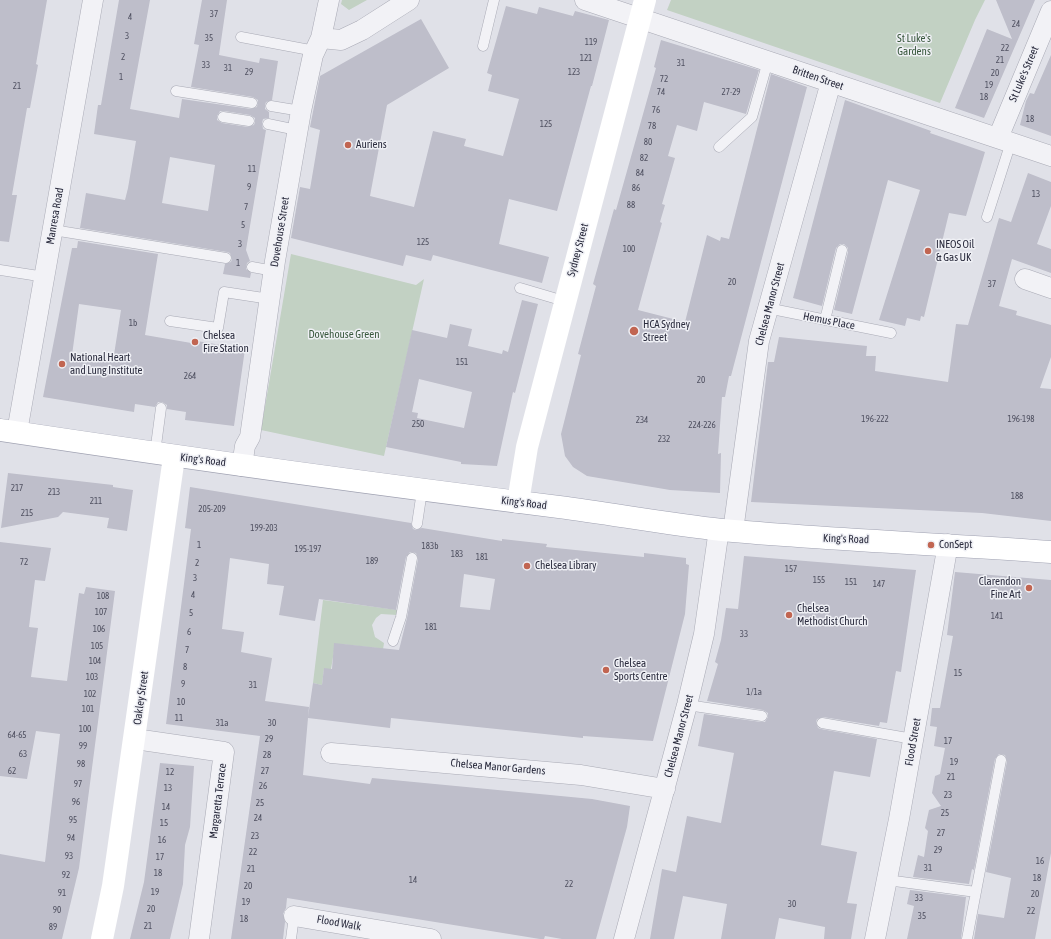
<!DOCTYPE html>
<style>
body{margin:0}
canvas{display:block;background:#e0e1e8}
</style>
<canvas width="1051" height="939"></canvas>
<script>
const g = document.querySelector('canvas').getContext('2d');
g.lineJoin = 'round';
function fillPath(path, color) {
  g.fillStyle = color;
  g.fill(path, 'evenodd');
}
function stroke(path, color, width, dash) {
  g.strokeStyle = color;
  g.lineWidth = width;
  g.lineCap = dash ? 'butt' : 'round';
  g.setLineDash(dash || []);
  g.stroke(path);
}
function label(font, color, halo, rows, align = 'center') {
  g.font = font + ' "Asap Condensed",sans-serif';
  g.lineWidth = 3;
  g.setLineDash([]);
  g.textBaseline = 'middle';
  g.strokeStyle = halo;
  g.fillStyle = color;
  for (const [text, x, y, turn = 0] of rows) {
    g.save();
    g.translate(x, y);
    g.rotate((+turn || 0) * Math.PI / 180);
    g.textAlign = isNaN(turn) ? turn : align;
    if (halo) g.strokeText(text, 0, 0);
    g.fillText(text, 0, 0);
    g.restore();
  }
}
fillPath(new Path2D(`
 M342,0H367L349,10L341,4Z
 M671,0H985L975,20L940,103L667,10Z
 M291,254L416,285L424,279L384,456L261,430Z
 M323,600L398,610L397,615L381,614L376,618L372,625L375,637L384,643L382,656L378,648L340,644L339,651H334L331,669H324L322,685L313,683Z`), '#c2d1c3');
fillPath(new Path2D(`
 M0,0H47L36,64L38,65L30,108H27L12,195H17L9,242L0,241Z
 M119,0H150L130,109L179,118L182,99L251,109L257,107L258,100L253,97L191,87L199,45L194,44L202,0H227L219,55L259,63L260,58L278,61L272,100L266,102L265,105V109L269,112V118L263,119L262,123L263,129L266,130L246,250L250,261L247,263L246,269L251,273L250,278L223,274L225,264L231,262L232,259L230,253L227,252L80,228L86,193L125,200L128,188L136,141L94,134L98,105H101ZM224,111L250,115L255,118V122L254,125L248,127L222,123L217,120V116L220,111ZM170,157L215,165L208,211L162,203Z
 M996,0H1035L984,118L955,108L987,29L1012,39Z
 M506,6L537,14L539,7L573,16L575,11L609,20L592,86H591L557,211L509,199L499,244L549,257L542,283L433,255L431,261L406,255L403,266L291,238L300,187L310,189L320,130L310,127L320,76L421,19L449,68L387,105L370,196L414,207L433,131L466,139L464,146L503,156L519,99L488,91L492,75L487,73Z
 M661,40L759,70L746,114L704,102L697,131L677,125L668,156L675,158L662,204L665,205L660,222L662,223L638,310L685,322L707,235L720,241L721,237L729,239L771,74L807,87L731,376H729L725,397H722L718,454L721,453L720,493L670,490L587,476L573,467L565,456L561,434L581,355L578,354L596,286L593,284L614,209L616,210L656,68L654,67Z
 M1051,55V136L1020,125L1026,101L1030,93L1034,94Z
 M845,100L931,131L930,133L985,152L966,216L949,213L924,317L921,316L920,321L907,318L905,326L879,320L920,190L888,180L852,314L834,310L848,252V248L844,244H840L836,248L822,306L793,298Z
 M1028,173L1051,182V206L1037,244L1051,249V273L1012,259L999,306L1017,311L1016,315L1051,325V357L1040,388L1051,389V521L982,513L751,502L768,362H774L779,337L867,346L866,356H876L875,371L948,382L956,324L968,325L999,218L1011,222Z
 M78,241L158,254L145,335L197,344V341L245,349L234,426L185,420L186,412L167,409V405L162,402H158L155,407L135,404L134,412L43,397L72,248H77ZM79,304L121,310L113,361L72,355Z
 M522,300L538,304L515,393L513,392L497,466L461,464V462L386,447L412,330L447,338L450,324L472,329L468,346L502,354L503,350L508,352ZM419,379L472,392L464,428L417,418L418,413L412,412Z
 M8,473L113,485V487L133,490L127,531L107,528L109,518L63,512L58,517L1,528Z
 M190,487L411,523L413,529L416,530L422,528L502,541V539L547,544L546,547L644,557V553L686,558V564L689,565L685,614L653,741L583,736V738L391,718L390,728L308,718L303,775L370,784L372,778L592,799L630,806L627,827L596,939H562L545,936L544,939H540L287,898L286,908L283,914L285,922L283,939H231L260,736L166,724L191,529L185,528ZM410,552L416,553L418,559L407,618L399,650L334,643L332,669L324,668L322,685L313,683L308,717L309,707L265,701L272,658L241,652L244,632L222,629L230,558L269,564L267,584L284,586L279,615L315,621L319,599L396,610L406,557ZM464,574L495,579L490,610L460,607Z
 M0,542L51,548L45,581L35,580L29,627L38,628L31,677L67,681L79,593L84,594L86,587L115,591L79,868L62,939H0V854L45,862L60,734L36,731L27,779L0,776Z
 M744,556L916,570L901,672L896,671L887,723L880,722L879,726L823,717L817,719L816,722L818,728L821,729L877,739L870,777L834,771L821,845L857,852L847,903L857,904L851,939H824L825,927L779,918L775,939H721L727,904L683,896L674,939H650L662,869L676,872L687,816L721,823L734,753L698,746L704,714L761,722H765L768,717V713L763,710L707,701L718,664L715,662L721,640L726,608L738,609Z
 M955,572L1051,580V853L1035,939H974L978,914L1004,918L1011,878L986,872L1007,761L1005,755L999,754L995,759L974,870L972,869L969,884L913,877L918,855L924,857L928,831L925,828L929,810L941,806L932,793L935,776L940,774L945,748L934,746L937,727L930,726L932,708H940L953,636L947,635Z
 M160,763L194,766L190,827L185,845L183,884L170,939H130L144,882Z
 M910,890L966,897L961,939H907L914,906L907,904Z`), '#bebeca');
const lane = new Path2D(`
 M241,37L315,51
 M483,46L494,0
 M176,91L252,103
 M271,106L301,111
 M223,117L249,121
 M268,124L297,130
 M719,147L752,117L768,61
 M987,217L1011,142
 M53,230L226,258
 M252,267L274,271
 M0,270L45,277
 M520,288L564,301
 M767,308L891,333
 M825,320L842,250
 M170,321L218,328L224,292L270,299
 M155,453L161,408
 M417,524L422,491
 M393,641L401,617L412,558
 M687,705L762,716
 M822,723L913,739
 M887,880L976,892
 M291,939L294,916
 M967,939L1001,760`);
const street = new Path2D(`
 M585,0L1051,156
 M321,38L341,40L362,30L409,0
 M998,138L1051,11
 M1025,279L1051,288
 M17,432L93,0
 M242,466L245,446L250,437L275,261L301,111L313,55L321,38L329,0
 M733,531L759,341L831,82
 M135,739L224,752L199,939
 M331,753L581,775L665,789
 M294,916L431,939
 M624,939L687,705L704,634L719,529
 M875,939L899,819L948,544`);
const primary = new Path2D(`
 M0,430C186,458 372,484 559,507C613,514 667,524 722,530C831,540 941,544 1051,552`);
stroke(lane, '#a9aab5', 11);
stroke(street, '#a9aab5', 21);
stroke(primary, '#a0a2b2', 23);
stroke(lane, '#f2f2f6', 10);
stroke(street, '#f2f2f6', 20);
stroke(new Path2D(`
 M518,502L527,447L645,0
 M102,939L113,886L174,457`), '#fff', 22);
stroke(primary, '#fff', 22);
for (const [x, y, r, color] of [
 [348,145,4,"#c16551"],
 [928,251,4,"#c16551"],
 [634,331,5,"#c16551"],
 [195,342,4,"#c16551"],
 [62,364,4,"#c16551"],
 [931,545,4,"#c16551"],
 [527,566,4,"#c16551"],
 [1029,588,4,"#c16551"],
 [789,615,4,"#c16551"],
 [606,670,4,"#c16551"]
]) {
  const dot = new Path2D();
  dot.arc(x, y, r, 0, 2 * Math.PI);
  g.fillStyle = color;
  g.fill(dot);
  stroke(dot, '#eff0f5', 1.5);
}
label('9px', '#4f5060', null, [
 ["37",214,14],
 ["4",130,17],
 ["24",1016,24],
 ["3",127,36],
 ["35",209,38],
 ["119",591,42],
 ["22",1005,48],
 ["2",123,57],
 ["121",586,58],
 ["21",1000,60],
 ["31",681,63],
 ["33",206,65],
 ["31",228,68],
 ["29",249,72],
 ["123",574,72],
 ["20",995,73],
 ["1",121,77],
 ["72",664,79],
 ["19",989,85],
 ["21",17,86],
 ["74",661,92],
 ["27-29",731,92],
 ["18",984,97],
 ["76",656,110],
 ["18",1030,119],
 ["125",546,124],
 ["78",652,126],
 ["80",648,142],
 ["82",644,158],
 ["11",252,169],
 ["84",640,173],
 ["9",249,187],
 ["86",636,188],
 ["13",1036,194],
 ["88",631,205],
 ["7",246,207],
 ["5",243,225],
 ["125",423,242],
 ["3",240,244],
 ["100",629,249],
 ["1",238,263],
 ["20",732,282],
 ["37",992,284],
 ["1b",133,323],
 ["151",462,362],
 ["264",190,376],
 ["20",701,380],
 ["196-222",875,419],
 ["196-198",1021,419],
 ["234",642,420],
 ["250",418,424],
 ["224-226",702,425],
 ["232",664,439],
 ["217",17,488],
 ["213",54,492],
 ["188",1017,496],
 ["211",96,501],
 ["205-209",212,509],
 ["215",27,513],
 ["199-203",264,528],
 ["1",199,545],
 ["183b",430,546],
 ["195-197",308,549],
 ["183",457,554],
 ["181",482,557],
 ["189",372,561],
 ["72",24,562],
 ["2",197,563],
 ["157",791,569],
 ["3",195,578],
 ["155",819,580],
 ["151",851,582],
 ["147",879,584],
 ["4",193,595],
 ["108",103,596],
 ["107",101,612],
 ["5",191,613],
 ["141",997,616],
 ["181",431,627],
 ["106",99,629],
 ["6",189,632],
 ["33",744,634],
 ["105",97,646],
 ["7",187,650],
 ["104",95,661],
 ["8",185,667],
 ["15",958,673],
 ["103",92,677],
 ["9",183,684],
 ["31",253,685],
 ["1/1a",754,692],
 ["102",90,694],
 ["10",181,702],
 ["101",88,709],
 ["11",179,718],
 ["31a",222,723],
 ["30",272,723],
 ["100",85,729],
 ["64-65",17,735],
 ["29",269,739],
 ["17",948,741],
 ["99",83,746],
 ["63",23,754],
 ["28",267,755],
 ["19",954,762],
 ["98",81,764],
 ["62",12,771],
 ["27",265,771],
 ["12",170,772],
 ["21",951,777],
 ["97",78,784],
 ["26",263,786],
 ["13",168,788],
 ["23",948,795],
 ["96",76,802],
 ["25",260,803],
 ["14",166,807],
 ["25",945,813],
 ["24",258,818],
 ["95",73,820],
 ["15",164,823],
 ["27",941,833],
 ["23",255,836],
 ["94",71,838],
 ["16",162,840],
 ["29",938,850],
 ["22",253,852],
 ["93",69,856],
 ["17",160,857],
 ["16",1040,861],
 ["31",928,868],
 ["21",251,869],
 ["18",158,873],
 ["92",66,875],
 ["18",1037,878],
 ["14",413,880],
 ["22",569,884],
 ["20",248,886],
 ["19",155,892],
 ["91",62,893],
 ["20",1035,894],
 ["33",919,898],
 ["19",246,902],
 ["30",792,904],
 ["20",151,909],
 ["90",57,910],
 ["22",1031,911],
 ["35",922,916],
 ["18",244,919],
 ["21",148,926],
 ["89",53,927]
]);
label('11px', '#39583d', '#eff0f5', [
 ["St Luke's",914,39],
 ["Gardens",914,52],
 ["Dovehouse Green",344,335]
]);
label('11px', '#2a2b3d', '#eff0f5', [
 ["St Luke's Street",1024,74,-67],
 ["Britten Street",818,78,19],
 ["Manresa Road",55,216,-80],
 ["Dovehouse Street",280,232,-81],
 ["Sydney Street",578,250,-75],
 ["Chelsea Manor Street",770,304,-75],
 ["Hemus Place",829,321,11],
 ["King's Road",203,460,7],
 ["King's Road",524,503,7],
 ["King's Road",846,539,2],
 ["Oakley Street",141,698,-82],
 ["Chelsea Manor Street",679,736,-75],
 ["Flood Street",913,742,-80],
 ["Chelsea Manor Gardens",498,767,5],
 ["Margaretta Terrace",218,801,-83],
 ["Flood Walk",339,923,10]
]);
label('11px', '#2a2b3d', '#eff0f5', [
 ["Auriens",356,145],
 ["INEOS Oil",936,245],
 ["& Gas UK",936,258],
 ["HCA Sydney",643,325],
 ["Street",643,338],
 ["Chelsea",203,336],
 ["Fire Station",203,349],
 ["National Heart",70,358],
 ["and Lung Institute",70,371],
 ["ConSept",939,545],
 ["Chelsea Library",535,566],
 ["Clarendon",1021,582,"right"],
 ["Fine Art",1021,595,"right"],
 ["Chelsea",797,609],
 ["Methodist Church",797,622],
 ["Chelsea",614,664],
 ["Sports Centre",614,677]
], 'left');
</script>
